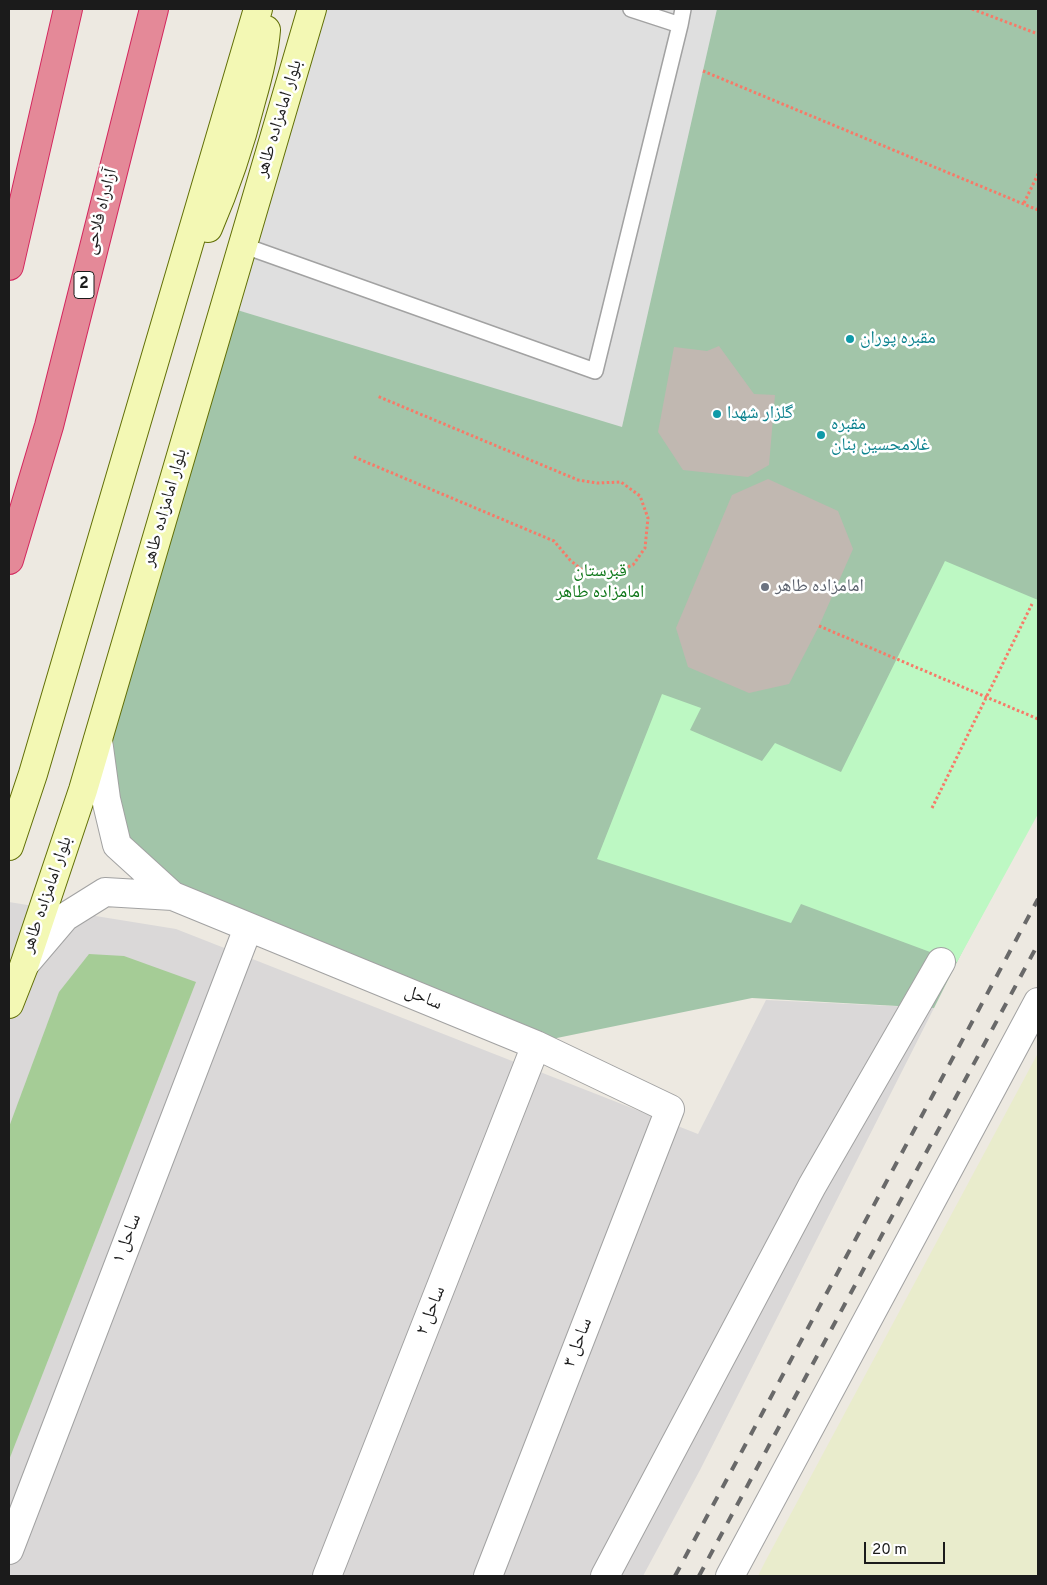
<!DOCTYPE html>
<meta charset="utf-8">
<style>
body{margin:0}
#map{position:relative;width:1047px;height:1585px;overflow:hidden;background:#ede9e1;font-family:Overpass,sans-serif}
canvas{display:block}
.frame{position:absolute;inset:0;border:10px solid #1b1b1b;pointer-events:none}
.scale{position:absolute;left:864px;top:1542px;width:81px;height:22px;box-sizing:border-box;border:2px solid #1b1b1b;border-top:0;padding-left:6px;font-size:15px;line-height:18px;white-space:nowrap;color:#1b1b1b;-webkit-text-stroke:4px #fff;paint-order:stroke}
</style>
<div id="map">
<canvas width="1047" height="1585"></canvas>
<div class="frame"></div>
<div class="scale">20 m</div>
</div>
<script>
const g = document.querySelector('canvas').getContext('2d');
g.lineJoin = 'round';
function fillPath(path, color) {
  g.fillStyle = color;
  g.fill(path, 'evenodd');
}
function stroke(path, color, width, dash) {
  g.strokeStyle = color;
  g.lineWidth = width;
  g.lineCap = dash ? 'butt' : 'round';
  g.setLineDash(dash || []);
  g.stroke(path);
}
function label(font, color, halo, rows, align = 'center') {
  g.font = font + ' Overpass,"Noto Naskh Arabic",sans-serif';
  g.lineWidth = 5;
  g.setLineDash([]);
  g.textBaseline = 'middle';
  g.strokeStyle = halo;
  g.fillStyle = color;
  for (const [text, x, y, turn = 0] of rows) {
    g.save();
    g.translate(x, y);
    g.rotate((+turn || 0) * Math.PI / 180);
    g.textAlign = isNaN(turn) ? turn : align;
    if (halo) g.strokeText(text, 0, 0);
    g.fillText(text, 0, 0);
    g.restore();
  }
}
fillPath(new Path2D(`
 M9,902L176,929L698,1134L766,1000L934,1008L700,1470L643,1576H9Z`), '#dad8d8');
fillPath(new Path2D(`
 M1038,1053V1576H758L766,1560Z`), '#e9eccc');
fillPath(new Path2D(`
 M89,954L124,956L196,982L9,1460V1127L59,992Z`), '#a5cc96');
fillPath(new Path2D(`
 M313,9H1038V812L963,950L934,1008L752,998L552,1039L173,896L117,845L98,740Z`), '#a2c5a9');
fillPath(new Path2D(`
 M945,561L1038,600V814L957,962L801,904L791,923L597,859L662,694L701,708L690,730L762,761L775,743L841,772Z`), '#bdf8c3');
fillPath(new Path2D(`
 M313,9H717L622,427L224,306Z`), '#dfdfdf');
fillPath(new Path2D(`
 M719,346L754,394L775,395L769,465L748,477L683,470L658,432L674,347L707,351Z
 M768,479L838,511L853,549L819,626L789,684L749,693L688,667L676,628L732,495Z`), '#c1b8b1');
const service = new Path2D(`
 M680,25L683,9
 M242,245L595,371L680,25L631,9`);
const minor = new Path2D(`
 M173,896L536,1045L670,1109L488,1576
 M25,964L65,917L105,892L173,896L117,845L106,799L98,740
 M9,1550L248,928
 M327,1576L536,1045
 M605,1576L812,1186L941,962
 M730,1576L1038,1002`);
const secondary = new Path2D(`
 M208,228C226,186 240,145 251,101C258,77 264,55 266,30
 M9,846L33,774L258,9
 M9,1004L24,966L83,790L312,9`);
const motorway = new Path2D(`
 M9,266L68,9
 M9,560L49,426L154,9`);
stroke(service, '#a2a2a2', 18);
stroke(minor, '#a2a2a2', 30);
stroke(secondary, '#616f06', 30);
stroke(motorway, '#d3265d', 30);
stroke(new Path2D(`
 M972,9L1038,34
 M703,71L1038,210
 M1024,203L1038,174
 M354,457L554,541L570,560L582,570L608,574L633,565L645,548L648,518L640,496L621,482L597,483L578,480L377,396
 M819,626L1038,719
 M932,808L1032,604`), '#f77a68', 3, [2.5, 2.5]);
stroke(service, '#fff', 15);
stroke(minor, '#fff', 28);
stroke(secondary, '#f3f8b4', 28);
stroke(motorway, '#e48998', 28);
stroke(new Path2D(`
 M675,1576L1038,899
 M699,1576L1038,944`), '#696969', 4, [10, 10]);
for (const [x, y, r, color] of [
 [850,339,5,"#0f9aa8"],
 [717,414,5,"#0f9aa8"],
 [821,435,5,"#0f9aa8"],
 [765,587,5,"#6b7280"]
]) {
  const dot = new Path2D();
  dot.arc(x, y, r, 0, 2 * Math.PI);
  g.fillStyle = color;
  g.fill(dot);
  stroke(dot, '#fff', 2);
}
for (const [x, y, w] of [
 [84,285,20]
]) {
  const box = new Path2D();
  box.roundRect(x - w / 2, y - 13.5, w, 27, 4);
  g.fillStyle = '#fff';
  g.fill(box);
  stroke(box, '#1b1b1b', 1);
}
label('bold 16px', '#1b1b1b', null, [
 ["2",84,285]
]);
label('18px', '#1b1b1b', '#fff', [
 ["بلوار امامزاده طاهر",280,119,-73],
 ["آزادراه فلاحی",102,212,-76],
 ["بلوار امامزاده طاهر",166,508,-74],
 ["بلوار امامزاده طاهر",48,895,-71],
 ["ساحل",423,999,22],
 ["ساحل ۱",128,1239,-69],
 ["ساحل ۲",432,1311,-68],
 ["ساحل ۳",579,1343,-69]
]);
label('18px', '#0d838f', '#fff', [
 ["مقبره پوران",860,339],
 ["گلزار شهدا",727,414],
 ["مقبره",831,425],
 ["غلامحسین بنان",831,446]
], 'left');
label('18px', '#0d7618', '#fff', [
 ["قبرستان",600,572],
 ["امامزاده طاهر",600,593]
]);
label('18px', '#5b616d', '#fff', [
 ["امامزاده طاهر",775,587]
], 'left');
</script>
